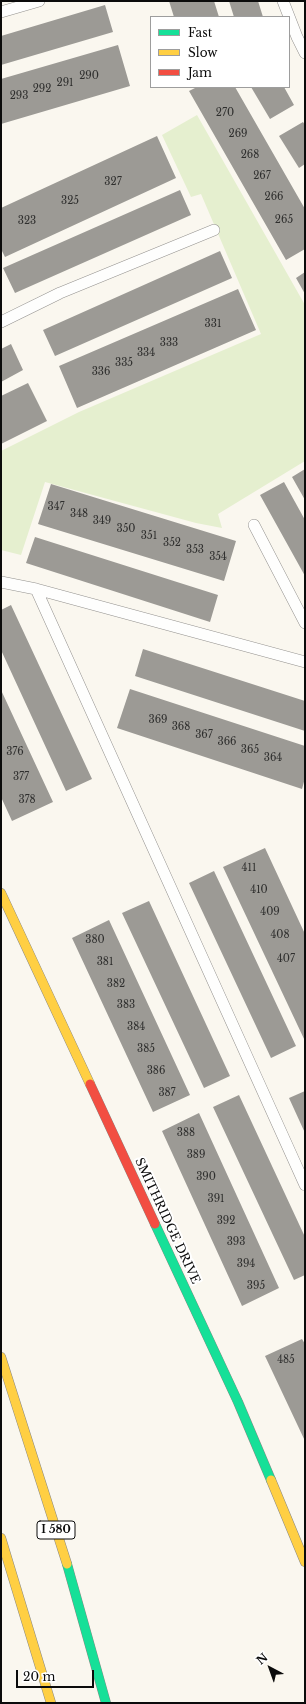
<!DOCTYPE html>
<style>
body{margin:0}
#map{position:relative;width:306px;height:1704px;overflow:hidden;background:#faf7ef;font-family:"Libre Baskerville",serif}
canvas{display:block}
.frame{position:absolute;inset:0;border:2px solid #0b0b0b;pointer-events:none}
.legend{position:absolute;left:150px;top:16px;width:140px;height:72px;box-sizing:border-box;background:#fff;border:1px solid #9d9d9d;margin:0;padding:5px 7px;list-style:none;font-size:12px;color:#0b0b0b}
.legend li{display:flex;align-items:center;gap:8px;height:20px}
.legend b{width:20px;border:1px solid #9d9d9d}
.north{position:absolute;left:250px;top:1648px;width:40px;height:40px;-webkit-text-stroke:3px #fff;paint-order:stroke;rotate:319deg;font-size:11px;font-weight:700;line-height:16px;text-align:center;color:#0b0b0b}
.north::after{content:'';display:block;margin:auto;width:14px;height:18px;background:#0b0b0b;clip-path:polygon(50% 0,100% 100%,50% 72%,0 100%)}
.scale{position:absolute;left:16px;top:1670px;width:78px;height:18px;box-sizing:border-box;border:2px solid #0b0b0b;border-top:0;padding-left:5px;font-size:12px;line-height:14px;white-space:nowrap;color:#0b0b0b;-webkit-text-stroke:3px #fff;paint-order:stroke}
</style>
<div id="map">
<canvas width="306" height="1704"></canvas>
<div class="frame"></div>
<ul class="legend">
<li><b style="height:5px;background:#16e098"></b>Fast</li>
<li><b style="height:5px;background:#ffcf43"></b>Slow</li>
<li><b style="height:5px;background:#f24e42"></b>Jam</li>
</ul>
<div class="north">N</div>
<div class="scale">20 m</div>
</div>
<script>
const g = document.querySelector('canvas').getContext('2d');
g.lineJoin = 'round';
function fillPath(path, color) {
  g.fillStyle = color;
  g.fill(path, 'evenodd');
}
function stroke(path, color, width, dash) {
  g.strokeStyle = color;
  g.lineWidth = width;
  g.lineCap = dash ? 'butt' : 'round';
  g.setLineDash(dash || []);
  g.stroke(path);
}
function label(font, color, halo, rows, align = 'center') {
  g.font = font + ' "Libre Baskerville",serif';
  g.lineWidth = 4;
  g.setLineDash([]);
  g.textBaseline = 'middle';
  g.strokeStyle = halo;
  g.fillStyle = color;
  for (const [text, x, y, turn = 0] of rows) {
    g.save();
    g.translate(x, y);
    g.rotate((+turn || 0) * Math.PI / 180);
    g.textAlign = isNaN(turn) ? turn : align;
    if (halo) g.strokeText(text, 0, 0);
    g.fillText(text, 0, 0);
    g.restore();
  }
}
fillPath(new Path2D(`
 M197,115L305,305V461L218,514L222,528L196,523L45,482L21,555L1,550V451L79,412L261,334L201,194L191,197L162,135Z`), '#e5efcf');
fillPath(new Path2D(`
 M169,1H214L219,17H174Z
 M229,1H258L263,17H234Z
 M105,5L113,32L1,65V36Z
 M118,45L130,86L1,124V79Z
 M197,87H235L305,209V249L286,260L189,91Z
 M251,87H284L294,105L270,119Z
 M303,122L305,125V164L299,168L279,136Z
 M157,136L176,178L5,257L1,249V208Z
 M180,190L191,215L15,293L3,268Z
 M220,251L232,278L55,356L43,330Z
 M305,272V294L296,278Z
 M238,289L256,330L77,408L59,366Z
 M11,344L23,370L1,382V349Z
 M28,383L47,421L1,444V396Z
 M305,469V500L292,477Z
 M284,482L305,520V576L260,495Z
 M51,484L236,541L224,581L38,524Z
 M35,537L218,595L210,622L26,563Z
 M11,605L92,779L66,791L1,650V610Z
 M143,649L305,701V731L135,676Z
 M130,689L305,746V778L302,789L117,728Z
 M1,690L53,802L12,821L1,797Z
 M265,848L305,934V1041L223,867Z
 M214,871L296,1046L271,1058L189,883Z
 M149,901L230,1076L204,1088L122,913Z
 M109,920L190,1095L153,1112L72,938Z
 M305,1091V1133L289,1098Z
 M239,1095L305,1237V1275L294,1280L213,1107Z
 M199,1113L279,1288L242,1306L162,1131Z
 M302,1339L305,1344V1441L265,1356Z`), '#9c9a95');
const lane = new Path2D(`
 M283,1L297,37L305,53
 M1,12L39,1
 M1,322L60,293L214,230
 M254,525L305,623
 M1,582L36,589L305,662
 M36,589L305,1185`);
const fast = new Path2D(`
 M155,1224L238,1402L271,1480
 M67,1564L106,1703`);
const slow = new Path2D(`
 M1,893L90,1084
 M1,1357L67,1564
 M271,1480L305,1562
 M1,1538L51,1703`);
const jam = new Path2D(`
 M90,1084L155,1224`);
stroke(lane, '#93918e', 12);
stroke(fast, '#898884', 10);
stroke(slow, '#898884', 10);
stroke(jam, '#898884', 10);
stroke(lane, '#fefefd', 11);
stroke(fast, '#16e098', 9);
stroke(slow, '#ffcf43', 9);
stroke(jam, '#f24e42', 9);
label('10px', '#2f2f2e', null, [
 ["290",89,76],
 ["291",65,83],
 ["292",42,89],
 ["293",19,96],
 ["270",225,113],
 ["269",238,134],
 ["268",250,155],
 ["267",262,176],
 ["327",113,182],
 ["266",274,197],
 ["325",70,201],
 ["265",284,220],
 ["323",27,221],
 ["331",213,324],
 ["333",169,343],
 ["334",146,353],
 ["335",124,363],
 ["336",101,372],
 ["347",56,507],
 ["348",79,514],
 ["349",102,521],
 ["350",126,529],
 ["351",149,536],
 ["352",172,543],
 ["353",195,550],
 ["354",218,557],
 ["369",158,720],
 ["368",181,727],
 ["367",204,735],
 ["366",227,742],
 ["365",250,750],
 ["376",15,752],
 ["364",273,758],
 ["377",21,777],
 ["378",27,800],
 ["411",249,868],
 ["410",259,890],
 ["409",270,912],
 ["408",280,935],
 ["380",95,940],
 ["407",286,959],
 ["381",105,962],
 ["382",116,984],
 ["383",126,1005],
 ["384",136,1027],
 ["385",146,1049],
 ["386",156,1071],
 ["387",167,1093],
 ["388",186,1133],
 ["389",196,1155],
 ["390",206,1177],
 ["391",216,1199],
 ["392",226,1221],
 ["393",236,1242],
 ["394",246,1264],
 ["395",256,1286],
 ["485",286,1360]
]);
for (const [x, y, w] of [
 [56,1530,38]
]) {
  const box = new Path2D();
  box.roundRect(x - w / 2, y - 9, w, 18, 3);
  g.fillStyle = '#fff';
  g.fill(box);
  stroke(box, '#0b0b0b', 1);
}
label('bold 11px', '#0b0b0b', null, [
 ["I 580",56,1530]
]);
label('12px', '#0b0b0b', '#fff', [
 ["SMITHRIDGE DRIVE",167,1221,65]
]);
</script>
